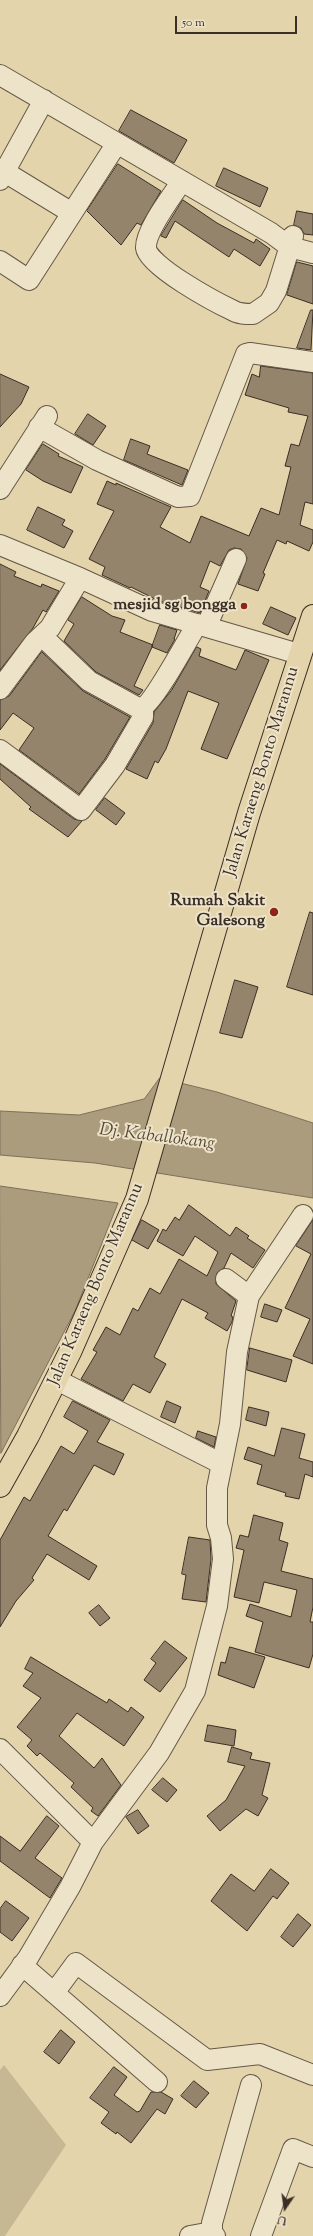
<!DOCTYPE html>
<style>
body{margin:0}
#map{position:relative;width:313px;height:2236px;overflow:hidden;background:#e4d4ab;font-family:"Sorts Mill Goudy",serif}
canvas{display:block}
.north{position:absolute;left:265px;top:2188px;width:40px;height:40px;-webkit-text-stroke:3px #ede3c8;paint-order:stroke;rotate:193deg;font-size:11px;font-weight:700;line-height:16px;text-align:center;color:#3b2e26}
.north::after{content:'';display:block;margin:auto;width:14px;height:18px;background:#3b2e26;clip-path:polygon(50% 0,100% 100%,50% 72%,0 100%)}
.scale{position:absolute;left:175px;top:16px;width:122px;height:18px;box-sizing:border-box;border:2px solid #3b2e26;border-top:0;padding-left:5px;font-size:12px;line-height:14px;white-space:nowrap;color:#3b2e26;-webkit-text-stroke:3px #ede3c8;paint-order:stroke}
</style>
<div id="map">
<canvas width="313" height="2236"></canvas>
<div class="north">U</div>
<div class="scale">50 m</div>
</div>
<script>
const g = document.querySelector('canvas').getContext('2d');
g.lineJoin = 'round';
function fillPath(path, color) {
  g.fillStyle = color;
  g.fill(path, 'evenodd');
}
function stroke(path, color, width, dash) {
  g.strokeStyle = color;
  g.lineWidth = width;
  g.lineCap = dash ? 'butt' : 'round';
  g.setLineDash(dash || []);
  g.stroke(path);
}
function label(font, color, halo, rows, align = 'center') {
  g.font = font + ' "Sorts Mill Goudy",serif';
  g.lineWidth = 4;
  g.setLineDash([]);
  g.textBaseline = 'middle';
  g.strokeStyle = halo;
  g.fillStyle = color;
  for (const [text, x, y, turn = 0] of rows) {
    g.save();
    g.translate(x, y);
    g.rotate((+turn || 0) * Math.PI / 180);
    g.textAlign = isNaN(turn) ? turn : align;
    if (halo) g.strokeText(text, 0, 0);
    g.fillText(text, 0, 0);
    g.restore();
  }
}
fillPath(new Path2D(`
 M4,2065L66,2145L5,2236H0V2070Z`), '#c7b894');
const water = new Path2D(`
 M160,1078L217,1092L313,1123V1198L95,1163L0,1155V1111L79,1115L144,1099Z
 M0,1186L118,1203L75,1311L1,1453Z`);
fillPath(water, '#ab9c7e');
stroke(water, '#7e705b', 1);
const building = new Path2D(`
 M131,110L187,140L174,163L119,131Z
 M118,164L161,191L141,225L137,223L121,245L87,211Z
 M224,168L268,188L260,207L216,186Z
 M183,200L217,223L254,243L256,239L270,249L260,266L234,249L229,257L175,221L166,238L161,236Z
 M297,211L313,214V235L304,234L301,228L294,225Z
 M297,262L313,266V304L287,295Z
 M311,310H313L311,350L297,348Z
 M261,366L313,373V504L305,502L300,525L313,530V542L309,551L287,541L286,544L277,540L263,573L265,574L258,591L238,584L247,558L241,549L234,548L229,550L220,566L210,561L200,587L209,591L200,613L159,601L131,587L130,588L102,575L105,567L89,559L114,511L97,504L107,481L116,485V483L171,507L160,527L190,543L201,516L249,536L261,508L279,515L291,467L285,466L291,444L299,446L308,416L288,412L289,408L245,395L252,374L259,377Z
 M0,374L29,387L21,404L0,427Z
 M88,414L106,426L93,445L75,434Z
 M131,439L150,446L147,454L188,470L182,485L124,460Z
 M43,444L59,454L58,456L83,467L71,493L43,481L26,470Z
 M38,507L65,520L62,525L73,531L64,548L27,530Z
 M0,564L16,572L14,576L41,587L42,584L59,591L46,612L43,610L33,628L0,670Z
 M82,597L112,616L125,620L120,632L153,645L134,686L143,690L139,695L96,672L64,641L74,624L68,620Z
 M271,607L296,618L288,635L263,624Z
 M160,625L177,630L174,639H175L167,653L152,647Z
 M197,647L201,649L199,656L236,670L245,650L269,660L227,759L201,749L219,703L188,691L166,749L158,763L155,761L147,779L126,769L153,723L154,712L171,691Z
 M42,652L83,691L130,717L105,759L79,794L19,750L34,728L13,713L0,730V700L9,696Z
 M0,764L74,819L82,821L68,837L29,809L31,807L0,779Z
 M105,798L125,813L116,825L96,810Z
 M310,912L313,913V995L287,987Z
 M235,980L258,987L242,1038L220,1033Z
 M189,1205L230,1236L236,1227L249,1236L247,1238L265,1250L253,1268L231,1253L224,1268L217,1273L216,1284L236,1301L231,1316L233,1317L232,1322L227,1331L205,1318L208,1313L182,1299L154,1357L166,1364L150,1393L133,1384L123,1401L81,1379L97,1352L93,1350L106,1327L120,1335L133,1308L138,1311L150,1288L160,1294L179,1259L207,1276L218,1252L195,1236L183,1256L157,1241L163,1229L166,1231L175,1217L179,1220Z
 M142,1220L159,1230L148,1249L132,1240Z
 M313,1220V1364L293,1356L310,1319L285,1308L311,1254L296,1246Z
 M265,1304L282,1310L277,1322L261,1317Z
 M250,1348L292,1360L286,1382L247,1370Z
 M73,1401L110,1420L97,1442L124,1454L114,1475L94,1465L67,1511L64,1509L48,1536L97,1566L89,1580L47,1554L32,1578L34,1580L16,1601L0,1627V1540L24,1497L30,1501L61,1446L74,1454L88,1431L64,1417Z
 M167,1401L181,1407L175,1423L161,1417Z
 M249,1407L269,1412L266,1426L246,1420Z
 M282,1428L305,1434L299,1458L313,1462V1477L305,1474L299,1499L285,1496L286,1493L257,1484L262,1465L244,1459L248,1447L274,1456Z
 M198,1431L216,1437L214,1447L196,1438Z
 M254,1515L283,1523L279,1540L288,1543L281,1571L313,1579V1607L310,1622H313V1654L309,1668L255,1652L263,1622L246,1616L250,1604L291,1617L297,1590L264,1582L259,1603L234,1597L244,1550L236,1548L240,1535L248,1537Z
 M189,1537L210,1540L211,1559L206,1602L182,1599L186,1575L182,1574Z
 M99,1605L110,1618L100,1626L89,1613Z
 M165,1641L187,1658L160,1692L144,1680L156,1663L151,1659Z
 M230,1647L265,1657L254,1688L218,1675L221,1662L225,1663Z
 M31,1657L107,1703L109,1699L128,1712L131,1707L144,1717L124,1746L77,1713L59,1736L94,1768L102,1758L121,1785L98,1816L91,1811L93,1808L71,1787L74,1783L40,1753L37,1756L27,1746L32,1740L17,1727L41,1698L23,1686L33,1673L25,1669Z
 M208,1725L236,1730L234,1746L205,1741Z
 M232,1747L252,1753L250,1759L270,1763L262,1795L268,1798L258,1816L246,1809L220,1831L207,1816L226,1800L245,1766L228,1762Z
 M163,1778L177,1790L167,1802L152,1790Z
 M138,1810L149,1826L138,1834L126,1817Z
 M47,1816L59,1826L35,1858L62,1878L50,1898L0,1861V1836L20,1851Z
 M271,1869L289,1883L277,1899L273,1896L247,1931L211,1901L231,1874L254,1891Z
 M6,1901L29,1918L12,1941L0,1932V1909Z
 M298,1914L311,1925L293,1947L281,1937Z
 M61,2030L75,2042L59,2064L44,2052Z
 M114,2067L127,2077L114,2095L137,2112L140,2111L151,2092H161L173,2099L165,2114L157,2109L131,2143L117,2132L116,2134L101,2123L109,2112L90,2098Z
 M194,2081L209,2093L196,2108L181,2096Z`);
fillPath(building, '#93846b');
stroke(building, '#3b2e26', 1);
const minor = new Path2D(`
 M0,75L271,233L290,247L313,253
 M0,169L72,213
 M0,180L44,100
 M182,181C172,196 145,231 146,248C148,266 215,302 232,310C238,314 246,314 253,314L269,303L276,291L293,236
 M0,261L29,280L117,143
 M39,427L97,460L178,497L190,496L196,481L246,354L250,353L313,362
 M0,489L47,416
 M0,545L80,578L152,611L299,654
 M207,625L236,559
 M42,636L89,681L140,709C152,706 188,639 197,624
 M0,689L35,642L50,628L80,578
 M0,750L81,810L115,765L143,717V709
 M249,1296L303,1215
 M57,1380L222,1464
 M0,1749L93,1842
 M22,1965L157,2082
 M54,1993L76,1963L207,2060L260,2054L313,2075
 M0,1996L28,1958L70,1887L93,1842L159,1753L195,1691L217,1606L223,1559L221,1538L217,1525V1488L230,1424L237,1352L249,1296L226,1279
 M190,2236L212,2232
 M215,2236L212,2232V2223L251,2085
 M261,2236L293,2149L313,2157`);
const major = new Path2D(`
 M0,1486L28,1436L70,1352L137,1199L249,813L313,616`);
stroke(minor, '#655847', 22);
stroke(major, '#3b2e26', 24);
stroke(minor, '#ede3c8', 20);
stroke(major, '#e4d4ab', 22);
for (const [x, y, r, color] of [
 [244,606,4,"#8f2418"],
 [274,912,5,"#8f2418"]
]) {
  const dot = new Path2D();
  dot.arc(x, y, r, 0, 2 * Math.PI);
  g.fillStyle = color;
  g.fill(dot);
  stroke(dot, '#ede3c8', 1.5);
}
label('bold 17px', '#3b2e26', '#ede3c8', [
 ["mesjid sg bongga",236,606],
 ["Rumah Sakit",265,902],
 ["Galesong",265,922]
], 'right');
label('17px', '#3b2e26', '#ede3c8', [
 ["Jalan Karaeng Bonto Marannu",263,772,-73],
 ["Jalan Karaeng Bonto Marannu",97,1285,-67]
]);
label('italic 18px', '#574a3c', '#ede3c8', [
 ["Dj. Kaballokang",157,1138,7]
]);
</script>
